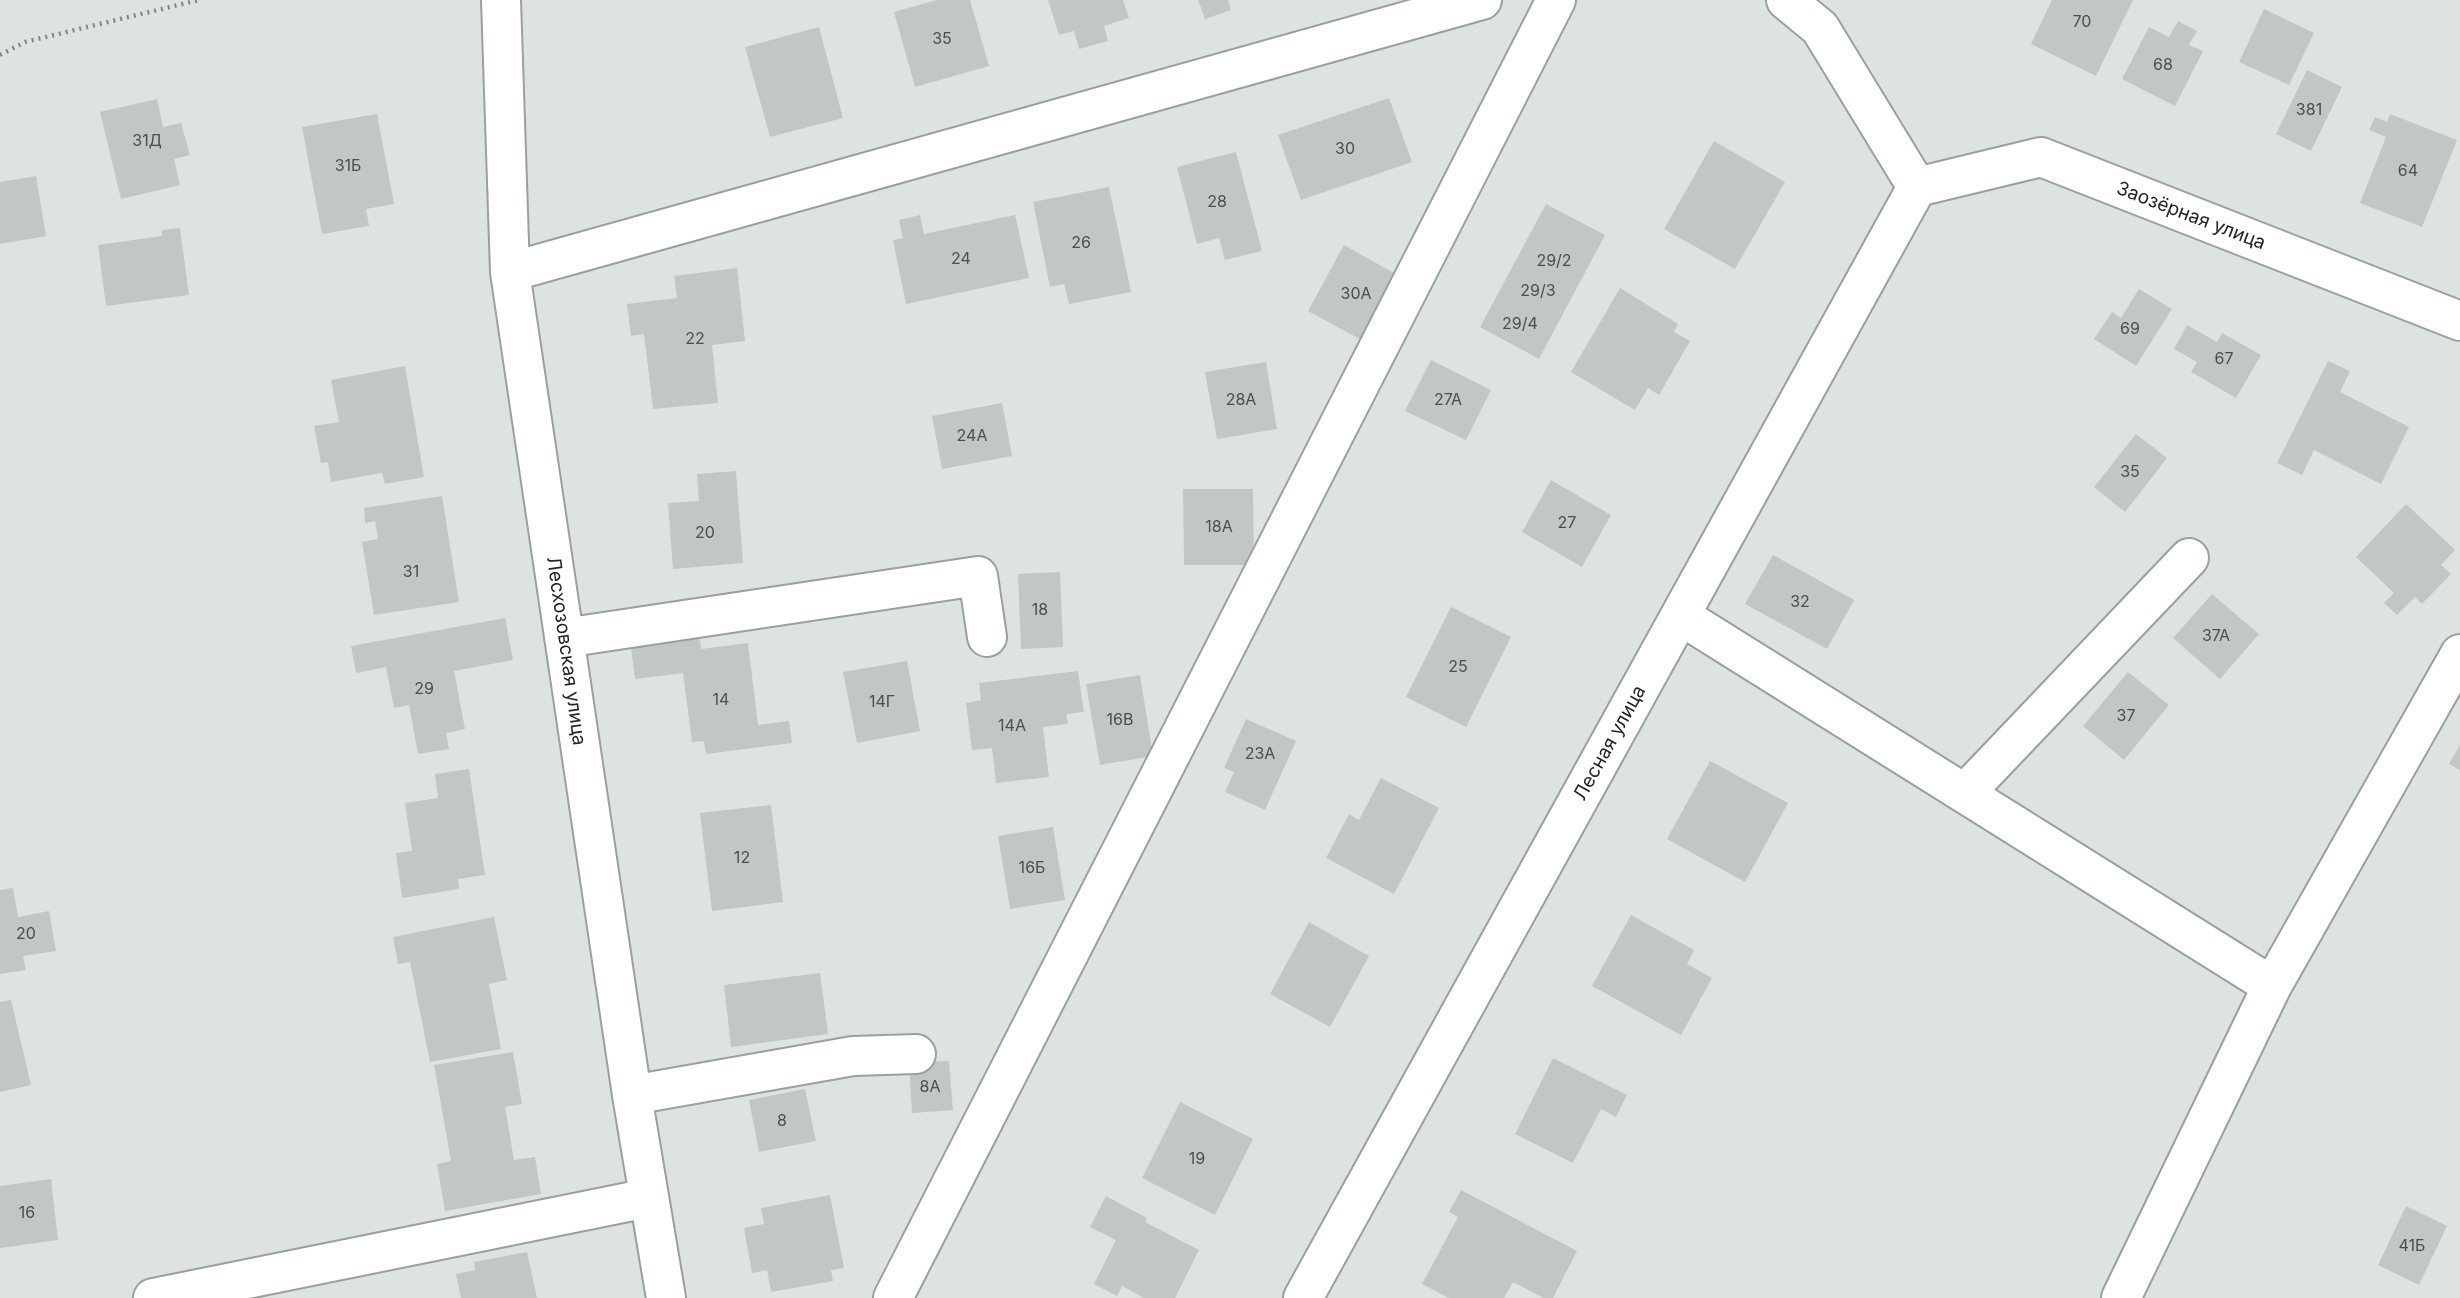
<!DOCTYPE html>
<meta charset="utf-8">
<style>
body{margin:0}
canvas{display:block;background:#dde3e2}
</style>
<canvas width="2460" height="1298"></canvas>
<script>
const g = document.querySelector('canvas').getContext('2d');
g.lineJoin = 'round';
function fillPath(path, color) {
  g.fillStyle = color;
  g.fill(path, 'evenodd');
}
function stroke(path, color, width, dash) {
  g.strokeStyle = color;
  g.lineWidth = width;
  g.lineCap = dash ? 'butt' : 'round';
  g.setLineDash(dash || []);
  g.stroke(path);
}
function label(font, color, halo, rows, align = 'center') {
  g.font = font + ' Inter,sans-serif';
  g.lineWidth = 5;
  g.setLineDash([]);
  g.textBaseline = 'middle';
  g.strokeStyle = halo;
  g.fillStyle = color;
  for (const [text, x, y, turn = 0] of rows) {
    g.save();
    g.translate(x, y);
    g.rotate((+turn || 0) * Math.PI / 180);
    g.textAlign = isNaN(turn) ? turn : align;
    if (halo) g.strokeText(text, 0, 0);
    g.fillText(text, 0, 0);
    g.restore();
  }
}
fillPath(new Path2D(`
 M937,0H970L989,66L915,87L894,12Z
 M1048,0H1123L1129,18L1104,26L1108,41L1079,49L1074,31L1059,35Z
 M1198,0H1228L1231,10L1205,19Z
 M2052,0H2133L2096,76L2031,44Z
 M2264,9L2314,33L2289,85L2239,62Z
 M2178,21L2197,31L2189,45L2203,51L2175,106L2122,79L2149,27L2169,37Z
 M819,27L843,118L770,137L745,47Z
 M2307,70L2342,87L2311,151L2276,134Z
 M1389,98L1412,162L1301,200L1278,135Z
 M157,99L163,127L181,123L190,155L174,159L180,185L121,199L100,112Z
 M377,114L394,204L366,209L369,226L322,234L302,127Z
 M2390,114L2457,140L2422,227L2360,203L2386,137L2369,130L2375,117L2387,122Z
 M1714,141L1785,182L1735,269L1664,229Z
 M1236,152L1262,251L1225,260L1219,238L1197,244L1177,167Z
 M36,176L46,236L0,244V182Z
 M1109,187L1131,292L1069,304L1064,284L1050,287L1033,202Z
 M1546,204L1605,235L1539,359L1480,327Z
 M920,215L924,234L1015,215L1029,278L906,304L893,240L903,238L899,220Z
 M180,228L189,295L106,306L98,245L162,236V230Z
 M1344,245L1403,278L1367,343L1308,311Z
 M737,268L745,341L712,345L718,403L653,409L644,334L631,336L627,304L677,298L674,276Z
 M1620,288L1678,324L1674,332L1690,341L1659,395L1648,388L1635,410L1571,372Z
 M2139,289L2172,309L2136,366L2094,339L2112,312L2121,318Z
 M2187,325L2217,342L2222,333L2261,355L2236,398L2191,372L2197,362L2174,349Z
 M1431,360L1491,390L1466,440L1405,411Z
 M2328,361L2350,371L2340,392L2409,427L2381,484L2314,450L2302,475L2277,463Z
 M1266,362L1277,429L1217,439L1205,372Z
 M405,366L424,477L385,484L382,473L331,482L328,462L321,463L314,426L339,422L331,380Z
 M1002,403L1012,456L942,469L932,416Z
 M2136,434L2167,458L2125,512L2094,487Z
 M736,471L743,563L673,569L668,503L699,501L697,474Z
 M1551,480L1611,515L1582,567L1522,532Z
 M1183,489H1253L1254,565H1184Z
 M442,496L459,602L374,615L362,542L378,539L375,521L365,523L364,508Z
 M2406,504L2455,550L2441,565L2451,574L2422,604L2415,597L2397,615L2384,603L2394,593L2356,557Z
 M1773,555L1854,600L1827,649L1745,604Z
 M1060,572L1063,647L1021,649L1018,574Z
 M2212,594L2259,634L2220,679L2173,638Z
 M1451,607L1511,637L1466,727L1406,697Z
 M505,618L513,660L454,671L465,729L446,733L449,749L418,754L409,705L394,708L386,667L356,673L351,646Z
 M698,624L701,649L748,643L758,725L789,721L792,743L706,754L704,741L692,742L683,673L635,679L629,632Z
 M907,661L920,731L857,743L843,672Z
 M1078,671L1084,712L1066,714L1068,724L1043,727L1049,777L996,783L992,748L972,750L966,703L981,700L979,683Z
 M2128,672L2169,705L2124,760L2083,726Z
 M1140,675L1153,756L1100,765L1086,684Z
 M1246,719L1296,741L1265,810L1225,792L1234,772L1224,768Z
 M2460,745V770L2449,764Z
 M1710,761L1788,803L1745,882L1667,839Z
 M469,769L485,875L458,879L459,889L402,898L396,853L412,851L405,803L438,798L435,774Z
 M1381,778L1439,808L1394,894L1326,858L1349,814L1359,820Z
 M771,805L783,902L712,911L700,813Z
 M1053,827L1065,900L1010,909L998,836Z
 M13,888L18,917L49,911L56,951L23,956L26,970L0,974V890Z
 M1631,915L1694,950L1687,964L1712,978L1681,1035L1592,986Z
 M494,917L507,980L489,984L501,1049L430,1062L410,962L398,964L393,937Z
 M1309,922L1369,956L1330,1027L1270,994Z
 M820,973L828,1034L731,1047L724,985Z
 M11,1000L31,1085L0,1092V1002Z
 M513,1052L522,1104L505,1107L514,1160L535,1157L541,1194L445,1211L437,1164L451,1161L434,1065Z
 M1553,1058L1627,1095L1616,1117L1601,1109L1573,1163L1515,1134Z
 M949,1061L953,1110L912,1113L909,1063Z
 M805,1089L816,1141L759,1152L749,1100Z
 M1180,1102L1253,1139L1215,1215L1142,1178Z
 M51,1179L58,1240L0,1248V1186Z
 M1461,1190L1577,1251L1553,1298H1544L1513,1282L1504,1298H1449L1422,1284L1458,1217L1449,1212Z
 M830,1195L844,1268L831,1270L833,1281L771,1292L767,1270L752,1273L744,1228L764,1224L761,1208Z
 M1106,1196L1147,1218L1145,1222L1199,1250L1175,1298H1144L1122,1286L1117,1296L1094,1284L1116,1240L1090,1227Z
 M2406,1206L2447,1226L2419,1285L2378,1265Z
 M527,1252L537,1298H461L456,1274L475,1270L474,1262Z`), '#c1c7c6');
const minor = new Path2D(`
 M501,0L510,272L632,1095L666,1298
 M1786,0L1820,28L1917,187
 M1917,187L2041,157L2460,321
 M510,272L1482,0
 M1681,616L2272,986
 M564,638L978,576L987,637
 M1965,793L2189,558
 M632,1095L853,1056L916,1054
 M153,1298L648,1198
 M893,1298L1556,0
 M1303,1298L1917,187
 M2121,1298L2272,986L2460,654`);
stroke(minor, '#9aa0a0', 42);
stroke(new Path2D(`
 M0,55L25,42L199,0`), '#828685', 4.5, [2, 5]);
stroke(minor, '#fff', 38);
label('16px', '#4a4e4d', null, [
 ["70",2082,22],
 ["35",942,39],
 ["68",2163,65],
 ["381",2309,110],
 ["31Д",147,141],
 ["30",1345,149],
 ["31Б",348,166],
 ["64",2408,171],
 ["28",1217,202],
 ["26",1081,243],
 ["24",961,259],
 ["29/2",1554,261],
 ["29/3",1538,291],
 ["30А",1356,294],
 ["29/4",1520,324],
 ["69",2130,329],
 ["22",695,339],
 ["67",2224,359],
 ["28А",1241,400],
 ["27А",1448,400],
 ["24А",972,436],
 ["35",2130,472],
 ["27",1567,523],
 ["18А",1219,527],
 ["20",705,533],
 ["31",411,572],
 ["32",1800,602],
 ["18",1040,610],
 ["37А",2216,636],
 ["25",1458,667],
 ["29",424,689],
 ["14",721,700],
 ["14Г",882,702],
 ["37",2126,716],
 ["16В",1120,720],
 ["14А",1012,726],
 ["23А",1260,754],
 ["12",742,858],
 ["16Б",1032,868],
 ["20",26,934],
 ["8А",930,1087],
 ["8",782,1121],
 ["19",1197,1159],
 ["16",27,1213],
 ["41Б",2412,1246]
]);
label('19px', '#232525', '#fff', [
 ["Заозёрная улица",2191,216,21],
 ["Лесхозовская улица",566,651,82],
 ["Лесная улица",1610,743,-61]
]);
</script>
